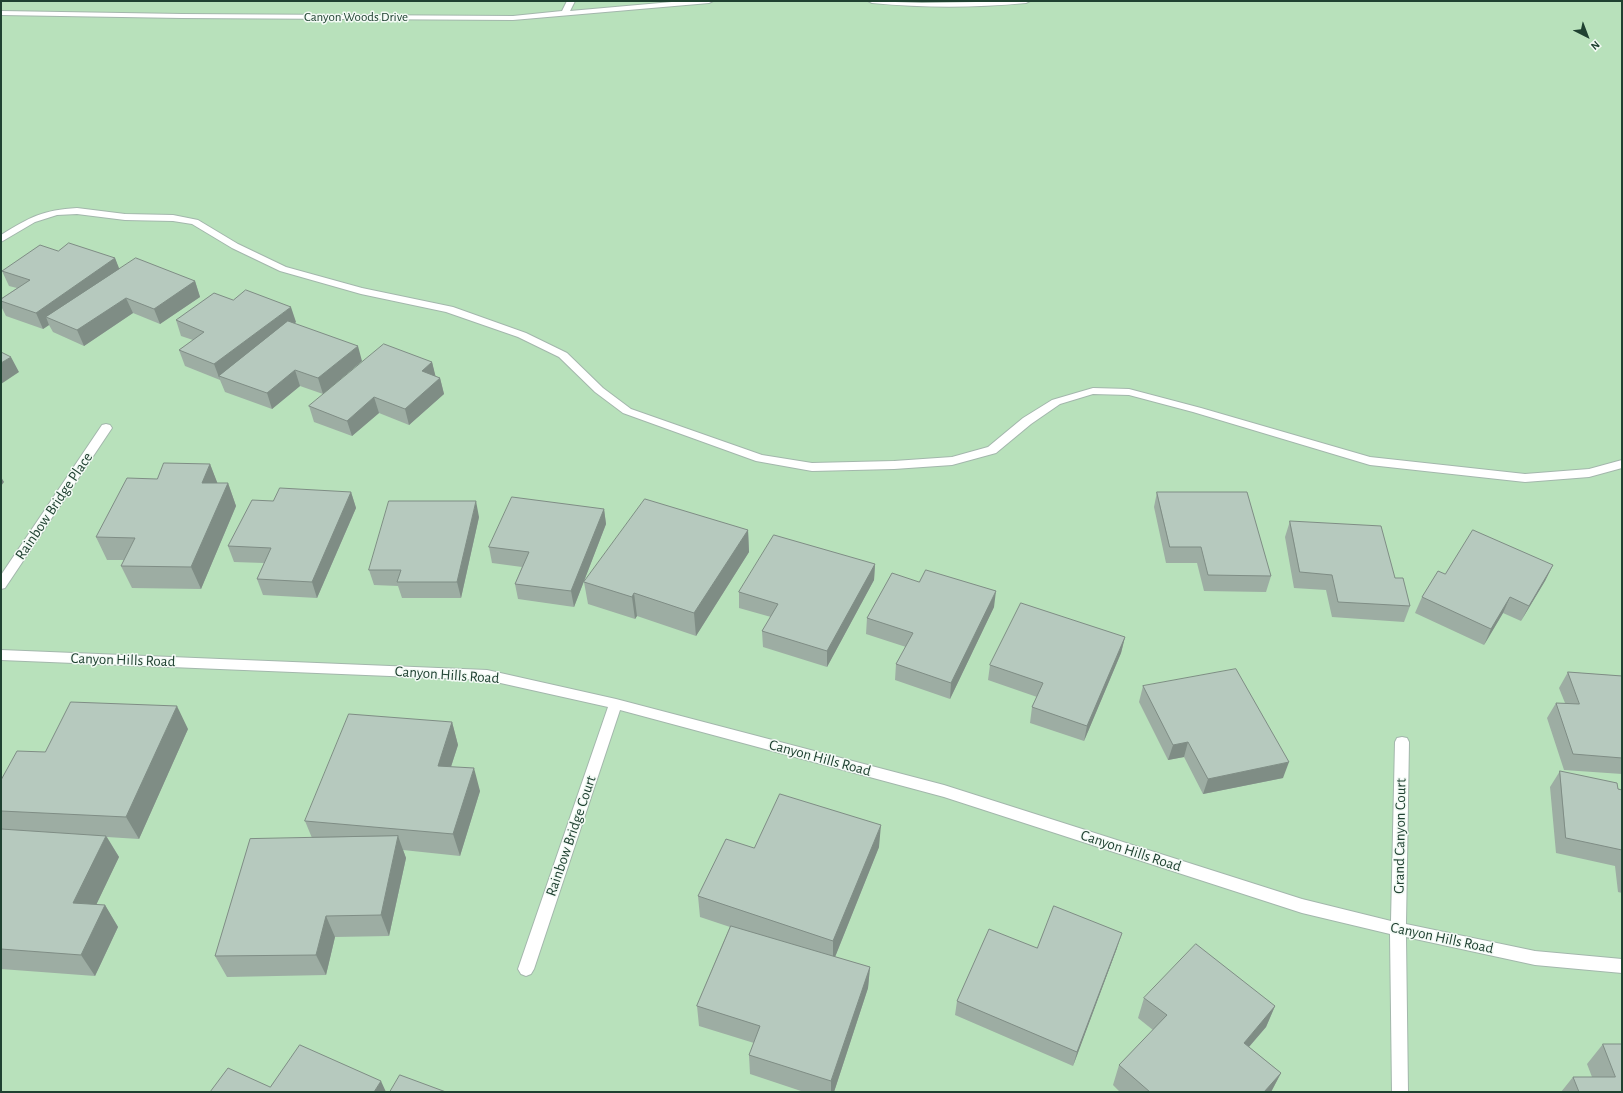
<!DOCTYPE html>
<style>
body{margin:0}
#map{position:relative;width:1623px;height:1093px;overflow:hidden;background:#e1eee6;font-family:"Alegreya Sans",sans-serif}
canvas{display:block}
.frame{position:absolute;inset:0;border:2px solid #1f4131;pointer-events:none}
.north{position:absolute;left:1567px;top:16px;width:40px;height:40px;-webkit-text-stroke:3px #f3faf5;paint-order:stroke;rotate:138deg;font-size:11px;font-weight:700;line-height:16px;text-align:center;color:#1f4131}
.north::after{content:'';display:block;margin:auto;width:14px;height:18px;background:#1f4131;clip-path:polygon(50% 0,100% 100%,50% 72%,0 100%)}
</style>
<div id="map">
<canvas width="1623" height="1093"></canvas>
<div class="frame"></div>
<div class="north">N</div>
</div>
<script>
const g = document.querySelector('canvas').getContext('2d');
g.lineJoin = 'round';
function fillPath(path, color) {
  g.fillStyle = color;
  g.fill(path, 'evenodd');
}
function stroke(path, color, width, dash) {
  g.strokeStyle = color;
  g.lineWidth = width;
  g.lineCap = dash ? 'butt' : 'round';
  g.setLineDash(dash || []);
  g.stroke(path);
}
function label(font, color, halo, rows, align = 'center') {
  g.font = font + ' "Alegreya Sans",sans-serif';
  g.lineWidth = 3;
  g.setLineDash([]);
  g.textBaseline = 'middle';
  g.strokeStyle = halo;
  g.fillStyle = color;
  for (const [text, x, y, turn = 0] of rows) {
    g.save();
    g.translate(x, y);
    g.rotate((+turn || 0) * Math.PI / 180);
    g.textAlign = isNaN(turn) ? turn : align;
    if (halo) g.strokeText(text, 0, 0);
    g.fillText(text, 0, 0);
    g.restore();
  }
}
fillPath(new Path2D(`
 M1,1H1622V1092H1Z`), '#b8e1bb');
const lane = new Path2D(`
 M77,208L125,214L173,215L198,220L238,244L286,267L362,288L453,307L526,333L567,353L603,388L631,409L762,455L812,463L894,461L952,457L988,447L1023,418L1052,400L1093,388L1129,389L1201,408L1370,457L1525,474L1589,469L1622,460V468L1589,477L1525,482L1370,465L1193,412L1129,395L1093,394L1060,404L1031,424L996,453L952,465L894,469L812,471L756,461L623,413L595,392L559,357L518,337L446,312L361,294L280,271L232,248L192,224L173,221L125,220L77,214L57,215L35,222L1,242V235C30,217 43,210 77,208Z`);
const street = new Path2D(`
 M567,1H575L570,11L683,1H713L709,3L513,20L182,18L1,15V11L182,14L513,16L562,11Z
 M868,1L922,3L1030,1L1026,3C973,8 925,8 872,3Z
 M106,424L110,425L112,428L5,588L1,589V575L102,425Z
 M1,650L487,670L616,699L944,785L1302,899L1391,921L1395,742L1397,738L1402,737L1407,738L1409,742L1406,924L1535,951L1622,959V973L1535,965L1406,937L1408,1092H1392L1390,934L1302,913L944,797L620,710L534,969L531,974L526,976L521,974L518,969L608,707L487,680L1,660Z`);
stroke(lane, '#a3b7ac', 2);
stroke(street, '#a3b7ac', 2);
fillPath(lane, '#fff');
fillPath(street, '#fff');
fillPath(new Path2D(`
 M58,251L115,258L119,270L195,281L200,297L160,324L133,313L84,346L53,332L49,325L43,329L6,316L1,306V299L17,288L9,286L2,271Z
 M176,320L296,322L294,324L362,361L323,394L300,386L272,409L225,392L220,380L185,366L179,350L193,340L181,336Z
 M432,362L435,376L440,378L444,394L409,425L379,413L352,436L314,422L309,406Z
 M210,464L217,483H228L236,506L201,589L132,588L121,566L124,560H107L96,537L157,479Z
 M351,492L356,508L317,598L263,595L257,579L264,563L234,562L228,546L273,501Z
 M1157,492L1271,576L1266,592L1204,591L1197,563H1166L1154,507Z
 M604,509L606,524L574,607L518,599L515,584L522,567L492,563L489,547Z
 M479,517L461,598H402L398,586L374,585L369,570Z
 M1290,521L1395,578L1410,606L1404,622L1332,617L1326,590L1294,588L1285,537Z
 M748,530L749,552L696,636L637,616L635,619L588,604L584,582Z
 M875,564L874,580L827,667L763,647L762,631L771,617L739,608V592Z
 M1553,565L1545,581L1521,621L1503,613L1484,645L1415,613L1422,597L1445,574Z
 M994,607L950,699L895,680L896,664L906,647L866,634L867,618Z
 M1125,637L1121,653L1084,741L1030,723L1032,707L1037,697L988,680L990,665Z
 M1568,672L1622,676V774L1564,770L1547,718L1556,703H1565L1559,688Z
 M1143,686L1283,778L1203,794L1184,757L1168,760L1139,702Z
 M452,722L458,745L451,767L480,791L460,856L403,850L406,858L389,936L335,937L326,975L227,977L215,956L312,838L305,821Z
 M188,729L139,839L107,837L119,857L96,905H105L118,927L95,976L1,969V780Z
 M1560,771L1622,790V893L1618,892L1615,866L1556,853L1550,787Z
 M879,847L835,957L870,967L868,988L834,1092H804L750,1074L749,1055L754,1043L699,1026L697,1006L730,927L700,917L698,896L754,848Z
 M1037,948H1117L1073,1066L955,1015L957,1001Z
 M1144,998L1275,1006L1266,1027L1249,1047L1281,1073L1271,1092H1120L1113,1085L1119,1065L1153,1030L1138,1018Z
 M1603,1044L1622,1092H1561L1573,1077H1592L1587,1064Z`), '#9dada3');
fillPath(new Path2D(`
 M115,258L121,273L46,317L49,325L43,329L36,313Z
 M195,281L200,297L160,324L154,309Z
 M126,298L133,313L84,346L77,330Z
 M291,307L296,322L223,377L219,376L220,380L214,364Z
 M358,346L362,361L323,394L318,378Z
 M11,357L19,372L1,384V363Z
 M432,362L436,378L422,371Z
 M295,370L300,386L272,409L267,393Z
 M440,378L444,394L409,425L405,409Z
 M374,397L379,413L352,436L347,421Z
 M210,464L219,487L202,483Z
 M1,477L4,482L1,486Z
 M228,483L236,506L201,589L191,567Z
 M351,492L356,508L317,598L312,582Z
 M476,501L479,517L461,598L457,582Z
 M604,509L606,524L574,607L571,591Z
 M748,530L749,552L696,636L694,613Z
 M875,564L874,580L827,667V651Z
 M1553,565L1545,581L1521,621L1529,606Z
 M996,591L994,607L950,699L951,683Z
 M634,593L637,616L635,619L632,597Z
 M1510,597L1503,613L1484,645L1491,629Z
 M1125,637L1121,653L1084,741L1087,726Z
 M177,706L188,729L139,839L126,817Z
 M452,722L458,745L444,788L438,766Z
 M1188,742L1184,757L1168,760L1173,745Z
 M1289,762L1283,778L1203,794L1208,779Z
 M474,768L480,791L460,856L453,834Z
 M881,825L879,847L833,962V941Z
 M106,836L119,857L87,924L73,903Z
 M398,836L406,858L389,936L381,915Z
 M105,905L118,927L95,976L81,955Z
 M326,916L335,937L326,975L316,955Z
 M1122,933L1117,948L1073,1066L1077,1052Z
 M870,967L868,988L834,1092H831V1081Z
 M1275,1006L1266,1027L1235,1063L1244,1043Z
 M1281,1073L1271,1092H1264Z
 M381,1081L386,1092H374Z`), '#7f8d85');
const building = new Path2D(`
 M69,243L115,258L36,313L1,301V299L30,280L2,271L40,245L58,251Z
 M136,258L195,281L154,309L126,298L77,330L46,317Z
 M246,290L291,307L214,364L179,350L204,332L176,320L214,293L233,300Z
 M288,321L358,346L318,378L295,370L267,393L219,376Z
 M384,344L432,362L422,371L440,378L405,409L374,397L347,421L309,406Z
 M1,352L11,357L1,363Z
 M164,463L210,464L202,483H228L191,567L121,566L135,538L96,537L127,478L157,479Z
 M280,488L351,492L312,582L257,579L271,548L228,546L252,500L273,501Z
 M1157,492H1247L1271,576L1208,575L1201,547H1170Z
 M512,497L604,509L571,591L515,584L529,552L489,547Z
 M645,499L748,530L694,613L634,593L632,597L584,582Z
 M389,501H476L457,582H397L401,570H369Z
 M1290,521L1381,526L1395,578H1403L1410,606L1338,602L1332,575L1300,572Z
 M1473,530L1553,565L1529,606L1510,597L1491,629L1422,597L1438,571L1445,574Z
 M774,535L875,564L827,651L762,631L778,604L739,592Z
 M926,570L996,591L951,683L896,664L913,633L867,618L892,573L919,582Z
 M1021,603L1125,637L1087,726L1032,707L1043,683L990,665Z
 M1236,669L1289,762L1208,779L1188,742L1173,745L1143,686Z
 M1568,672L1622,676V758L1573,754L1556,703L1579,704Z
 M71,702L177,706L126,817L1,811V780L17,751L45,752Z
 M349,714L452,722L438,766L474,768L453,834L305,821Z
 M1560,771L1617,783L1618,789L1622,790V850L1566,838Z
 M780,794L881,825L833,941L698,896L726,839L754,848Z
 M1,829L106,836L73,903L105,905L81,955L1,949Z
 M398,836L381,915L326,916L316,955L215,956L250,839Z
 M1054,906L1122,933L1077,1052L957,1001L989,929L1037,948Z
 M731,926L870,967L831,1081L749,1055L760,1026L697,1006Z
 M1196,944L1275,1006L1244,1043L1281,1073L1264,1092H1150L1119,1065L1167,1015L1144,998Z
 M1603,1044H1622V1092H1579L1573,1077H1615Z
 M300,1045L381,1081L374,1092H210L228,1068L270,1087Z
 M400,1075L446,1092H390Z`);
fillPath(building, '#b6c9be');
stroke(building, '#7f8d85', 1);
label('13px', '#1f4131', '#f3faf5', [
 ["Canyon Woods Drive",356,17]
]);
label('15px', '#1f4131', '#f3faf5', [
 ["Rainbow Bridge Place",54,506,-56],
 ["Canyon Hills Road",123,660,2],
 ["Canyon Hills Road",447,675,4],
 ["Canyon Hills Road",820,758,15],
 ["Rainbow Bridge Court",571,836,-71],
 ["Grand Canyon Court",1400,836,-89],
 ["Canyon Hills Road",1131,851,18],
 ["Canyon Hills Road",1442,938,12]
]);
</script>
